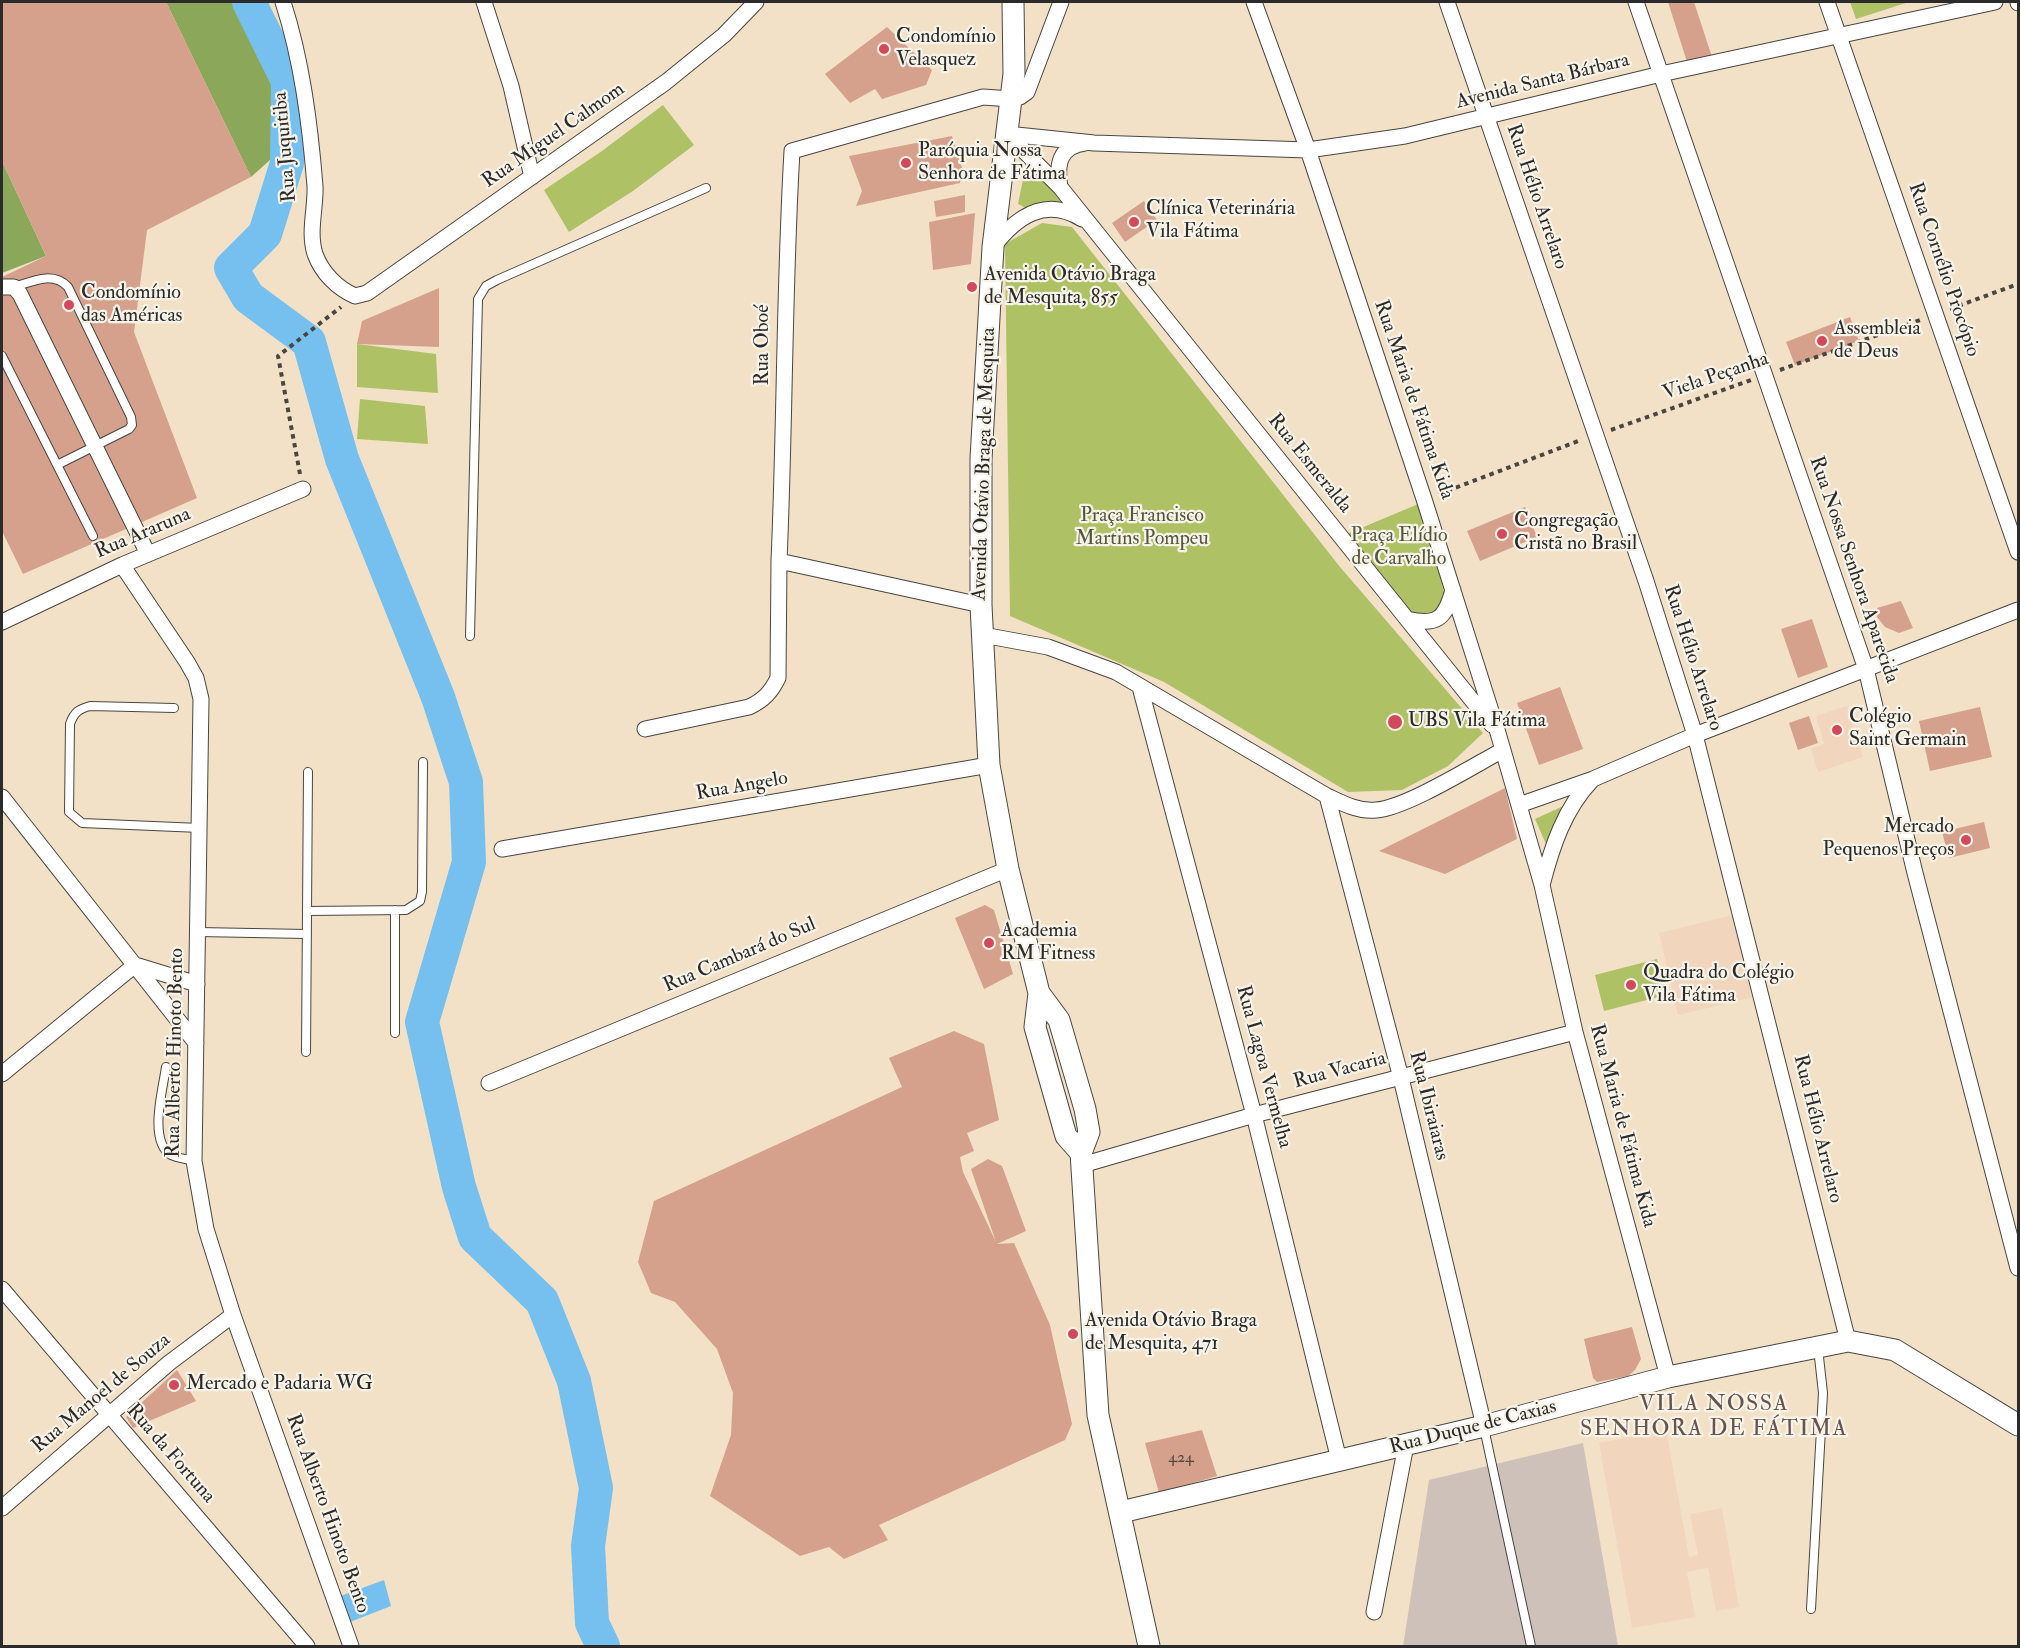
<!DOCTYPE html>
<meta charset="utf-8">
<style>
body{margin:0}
#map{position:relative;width:2020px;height:1648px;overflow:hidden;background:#f2e1c6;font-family:"IM FELL Double Pica",serif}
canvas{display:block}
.frame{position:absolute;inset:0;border:3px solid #2b2b2b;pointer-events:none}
</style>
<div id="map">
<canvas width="2020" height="1648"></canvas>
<div class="frame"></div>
</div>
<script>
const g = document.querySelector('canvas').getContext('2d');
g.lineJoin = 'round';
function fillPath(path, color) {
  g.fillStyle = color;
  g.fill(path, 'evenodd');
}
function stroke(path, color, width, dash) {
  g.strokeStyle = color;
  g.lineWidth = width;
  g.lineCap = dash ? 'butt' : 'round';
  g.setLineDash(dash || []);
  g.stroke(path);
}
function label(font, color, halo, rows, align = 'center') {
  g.font = font + ' "IM FELL Double Pica",serif';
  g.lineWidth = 4.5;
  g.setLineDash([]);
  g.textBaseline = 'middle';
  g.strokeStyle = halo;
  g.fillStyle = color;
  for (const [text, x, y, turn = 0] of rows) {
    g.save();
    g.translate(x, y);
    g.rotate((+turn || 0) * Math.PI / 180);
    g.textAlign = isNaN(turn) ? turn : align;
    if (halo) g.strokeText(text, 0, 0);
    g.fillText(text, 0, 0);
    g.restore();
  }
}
fillPath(new Path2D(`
 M1847,706L1863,757L1818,772L1811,749L1824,744L1816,716Z
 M1733,915L1753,997L1678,1015L1659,933Z
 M1666,1430L1689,1557L1698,1555L1690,1514L1722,1508L1739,1607L1716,1611L1708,1568L1687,1572L1695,1617L1632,1628L1599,1443Z`), '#f1d5bd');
fillPath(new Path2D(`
 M1583,1443L1618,1646H1403L1429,1480Z`), '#cec1ba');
fillPath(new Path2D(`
 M1850,2H1909L1856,19Z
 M663,105L694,145L633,191L569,232L544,190L602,151Z
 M1026,165L1035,170L1066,203L1024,207L1018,204Z
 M1042,223L1072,227L1340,567L1483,733L1448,766L1402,790L1348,792L1164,682L1010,616L1005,244Z
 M357,344L436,354L438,393L357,387Z
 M360,399L425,406L428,444L357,439Z
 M1423,502L1447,605L1441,614L1410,615L1342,536Z
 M1570,803L1546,844L1535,819Z
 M1657,959L1666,995L1604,1011L1595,975Z`), '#afc165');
fillPath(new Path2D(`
 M166,2H268L308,126L251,177Z
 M2,161L46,256L2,273Z`), '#8ba75a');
fillPath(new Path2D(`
 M384,1580L391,1606L345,1624L335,1598Z`), '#75c0ef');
stroke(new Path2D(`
 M249,2L288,81L287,163L265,234L231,268L248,297L309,342L342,459L438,697L466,782L469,862L422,1022L459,1187L475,1237L542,1301L574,1381L596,1488L588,1546L592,1623L603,1646`), '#75c0ef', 34);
fillPath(new Path2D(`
 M2,2H166L251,177L147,230L134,332L197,498L23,574L2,531V277L46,256L2,161Z
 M1668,2H1694L1712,57L1688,65Z
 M887,27L932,70L926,85L882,99L875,89L850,103L825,74Z
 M952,136L963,171L960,183L856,206L862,191L849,156Z
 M965,195V212L936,217L934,201Z
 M1144,201L1157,220L1125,242L1112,223Z
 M975,213L971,264L933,270L929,222Z
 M439,288V347L357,344L362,321Z
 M1850,317L1859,341L1795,365L1786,342Z
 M1525,507L1537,537L1480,561L1467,531Z
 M1901,601L1913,628L1899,633L1885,627L1877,617V608Z
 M1812,619L1828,667L1798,678L1781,629Z
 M1560,687L1583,749L1539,765L1517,703Z
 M1980,707L1992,757L1930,771L1919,721Z
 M1809,716L1818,743L1798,750L1789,723Z
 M1505,788L1517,839L1445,874L1379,851Z
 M1984,822L1990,848L1949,858L1942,832Z
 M985,905L994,910L1013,974L984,989L955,918Z
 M954,1031L984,1044L999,1120L967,1133L974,1151L960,1157L963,1172L996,1242L971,1169L988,1159L1002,1166L1026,1231L997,1244L1014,1243L1050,1325L1072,1424L1065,1440L879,1525L888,1540L844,1559L829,1547L800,1556L710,1496L731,1435L733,1393L717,1349L675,1302L651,1293L638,1262L654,1201L902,1087L889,1058Z
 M1632,1327L1641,1359L1635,1370L1628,1376L1597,1382L1593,1378L1584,1339Z
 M177,1370L196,1401L133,1428L126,1417Z
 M1202,1430L1217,1476L1159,1493L1145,1443Z`), '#d5a18c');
const lane = new Path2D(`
 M14,287C33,281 53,271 68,287L131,417L132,425L129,429L57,465
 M2,356L93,536
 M470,636L478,299L486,286L497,280L706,188
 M174,708L90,706C79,709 74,712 70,724L69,812L82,823L200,828
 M395,910V1033
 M307,911L406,910L420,901L422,892L423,762
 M198,932L307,934
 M306,1052L308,772
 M166,1067C163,1089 148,1141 171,1155C177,1158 187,1159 194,1161
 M1484,1428L1531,1646
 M1811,1609L1823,1393L1818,1348`);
const street = new Path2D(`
 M283,2C302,61 310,124 315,186C316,208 308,232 315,254C322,273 337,288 355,296L367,293L666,82L724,35L756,2
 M484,2L511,86L532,177
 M1254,2L1308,150L1424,499L1498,733L1542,885L1575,1032L1668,1377
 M1447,2L1646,581L1695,735L1848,1341
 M1636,2L1866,669L1915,873L2018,1268
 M1827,2L2018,552
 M2018,2V3
 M1007,134L1094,143L1308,150L1405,136L1661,74L1995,2
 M1007,134L1060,187L1492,725
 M1060,187C1056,164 1060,146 1085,143
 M993,247C1016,217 1045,196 1082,219
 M2,287H14L20,294L148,554
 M122,565L187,662L196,678L201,699L194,1161L206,1229L233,1315L351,1646
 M981,605L779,561C785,424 784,287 792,151L983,97L1011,99L1020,97L1027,92L1061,2
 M1407,619C1437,626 1445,619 1453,590
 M2,622L122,565L303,489
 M983,635L1048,647L1116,672L1327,796C1342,803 1359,812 1376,810C1406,808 1473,766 1503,750
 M1140,687L1254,1115L1339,1460
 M645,729L749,707C764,700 771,692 778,678L779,561
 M1327,796L1401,1078L1484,1426
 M2,797L196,1043
 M1519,805L1593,779L1695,735L2018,610
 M502,849L989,765
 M1542,885C1552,847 1564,809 1592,780
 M135,965L197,984
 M2,1074L135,965
 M489,1083L1008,869
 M1082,1165L1254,1115L1575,1032
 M2,1289L307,1646
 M2,1508L169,1363L233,1315
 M1374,1612L1406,1445`);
const secondary = new Path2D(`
 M1013,2L1014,74L993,247L981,459V605L989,765L1008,869L1039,993L1035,1027L1066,1136L1081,1153
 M1039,993L1059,1020L1085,1109L1089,1132L1081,1153L1098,1415L1149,1646
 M1121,1512L1484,1426L1668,1377L1848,1341L1895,1350L2018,1425`);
stroke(lane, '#494642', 10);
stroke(street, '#494642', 17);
stroke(secondary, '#494642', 23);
stroke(new Path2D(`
 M1950,309L2018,284
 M1780,370L1920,320
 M1611,430L1751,380
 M300,474L278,356L341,307
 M1439,494L1581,440`), '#494642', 4, [4.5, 4.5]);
stroke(lane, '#fff', 8);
stroke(street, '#fff', 15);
stroke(secondary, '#fff', 21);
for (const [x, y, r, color] of [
 [884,49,6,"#d1495b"],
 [906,163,6,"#d1495b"],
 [1134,222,6,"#d1495b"],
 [972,287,6,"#d1495b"],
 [69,305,6,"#d1495b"],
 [1822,341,6,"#d1495b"],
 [1502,534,6,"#d1495b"],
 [1395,722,8,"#d1495b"],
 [1837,730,6,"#d1495b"],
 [1966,840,6,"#d1495b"],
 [989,943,6,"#d1495b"],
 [1631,985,6,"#d1495b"],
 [1073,1334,6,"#d1495b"],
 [174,1385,6,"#d1495b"]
]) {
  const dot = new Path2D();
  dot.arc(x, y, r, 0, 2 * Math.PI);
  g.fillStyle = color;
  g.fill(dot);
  stroke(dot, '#f7f3e8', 2);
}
label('16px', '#564843', null, [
 ["424",1181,1459]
]);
label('20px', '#2b2b2b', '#f7f3e8', [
 ["Condomínio",896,38],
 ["Velasquez",896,61],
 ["Paróquia Nossa",918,152],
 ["Senhora de Fátima",918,175],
 ["Clínica Veterinária",1146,210],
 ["Vila Fátima",1146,233],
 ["Avenida Otávio Braga",984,276],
 ["de Mesquita, 855",984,299],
 ["Condomínio",81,294],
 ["das Américas",81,317],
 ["Assembleia",1834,330],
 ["de Deus",1834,353],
 ["Congregação",1514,522],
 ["Cristã no Brasil",1514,545],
 ["Colégio",1849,718],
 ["Saint Germain",1849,741],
 ["UBS Vila Fátima",1408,722],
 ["Mercado",1954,828,"right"],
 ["Pequenos Preços",1954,851,"right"],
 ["Academia",1001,932],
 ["RM Fitness",1001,955],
 ["Quadra do Colégio",1643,974],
 ["Vila Fátima",1643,997],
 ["Avenida Otávio Braga",1085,1322],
 ["de Mesquita, 471",1085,1345],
 ["Mercado e Padaria WG",186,1385]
], 'left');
label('20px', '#2b2b2b', '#f7f3e8', [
 ["Avenida Santa Bárbara",1543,82,-14],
 ["Rua Miguel Calmom",554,136,-35],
 ["Rua Juquitiba",286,147,-95],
 ["Rua Hélio Arrelaro",1536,197,71],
 ["Rua Cornélio Procópio",1943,270,71],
 ["Rua Oboé",764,345,-90],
 ["Viela Peçanha",1716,377,-19],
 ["Rua Maria de Fátima Kida",1413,400,71],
 ["Avenida Otávio Braga de Mesquita",985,464,-88],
 ["Rua Esmeralda",1309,464,51],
 ["Rua Araruna",143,534,-23],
 ["Rua Nossa Senhora Aparecida",1853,570,71],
 ["Rua Hélio Arrelaro",1692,658,72],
 ["Rua Angelo",742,787,-10],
 ["Rua Cambará do Sul",740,956,-23],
 ["Rua Alberto Hinoto Bento",176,1053,-89],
 ["Rua Lagoa Vermelha",1263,1067,75],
 ["Rua Vacaria",1340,1071,-15],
 ["Rua Ibiraiaras",1428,1106,76],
 ["Rua Maria de Fátima Kida",1622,1126,75],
 ["Rua Hélio Arrelaro",1817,1129,76],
 ["Rua Manoel de Souza",102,1394,-40],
 ["Rua Duque de Caxias",1473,1428,-14],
 ["Rua da Fortuna",170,1454,49],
 ["Rua Alberto Hinoto Bento",327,1514,70]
]);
label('20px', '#53583c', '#f7f3e8', [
 ["Praça Francisco",1142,517],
 ["Martins Pompeu",1142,540],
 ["Praça Elídio",1399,537],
 ["de Carvalho",1399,560]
]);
g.letterSpacing = '1.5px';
label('22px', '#66544d', '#f7f3e8', [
 ["VILA NOSSA",1714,1405],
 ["SENHORA DE FÁTIMA",1714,1430]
]);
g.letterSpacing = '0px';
</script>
